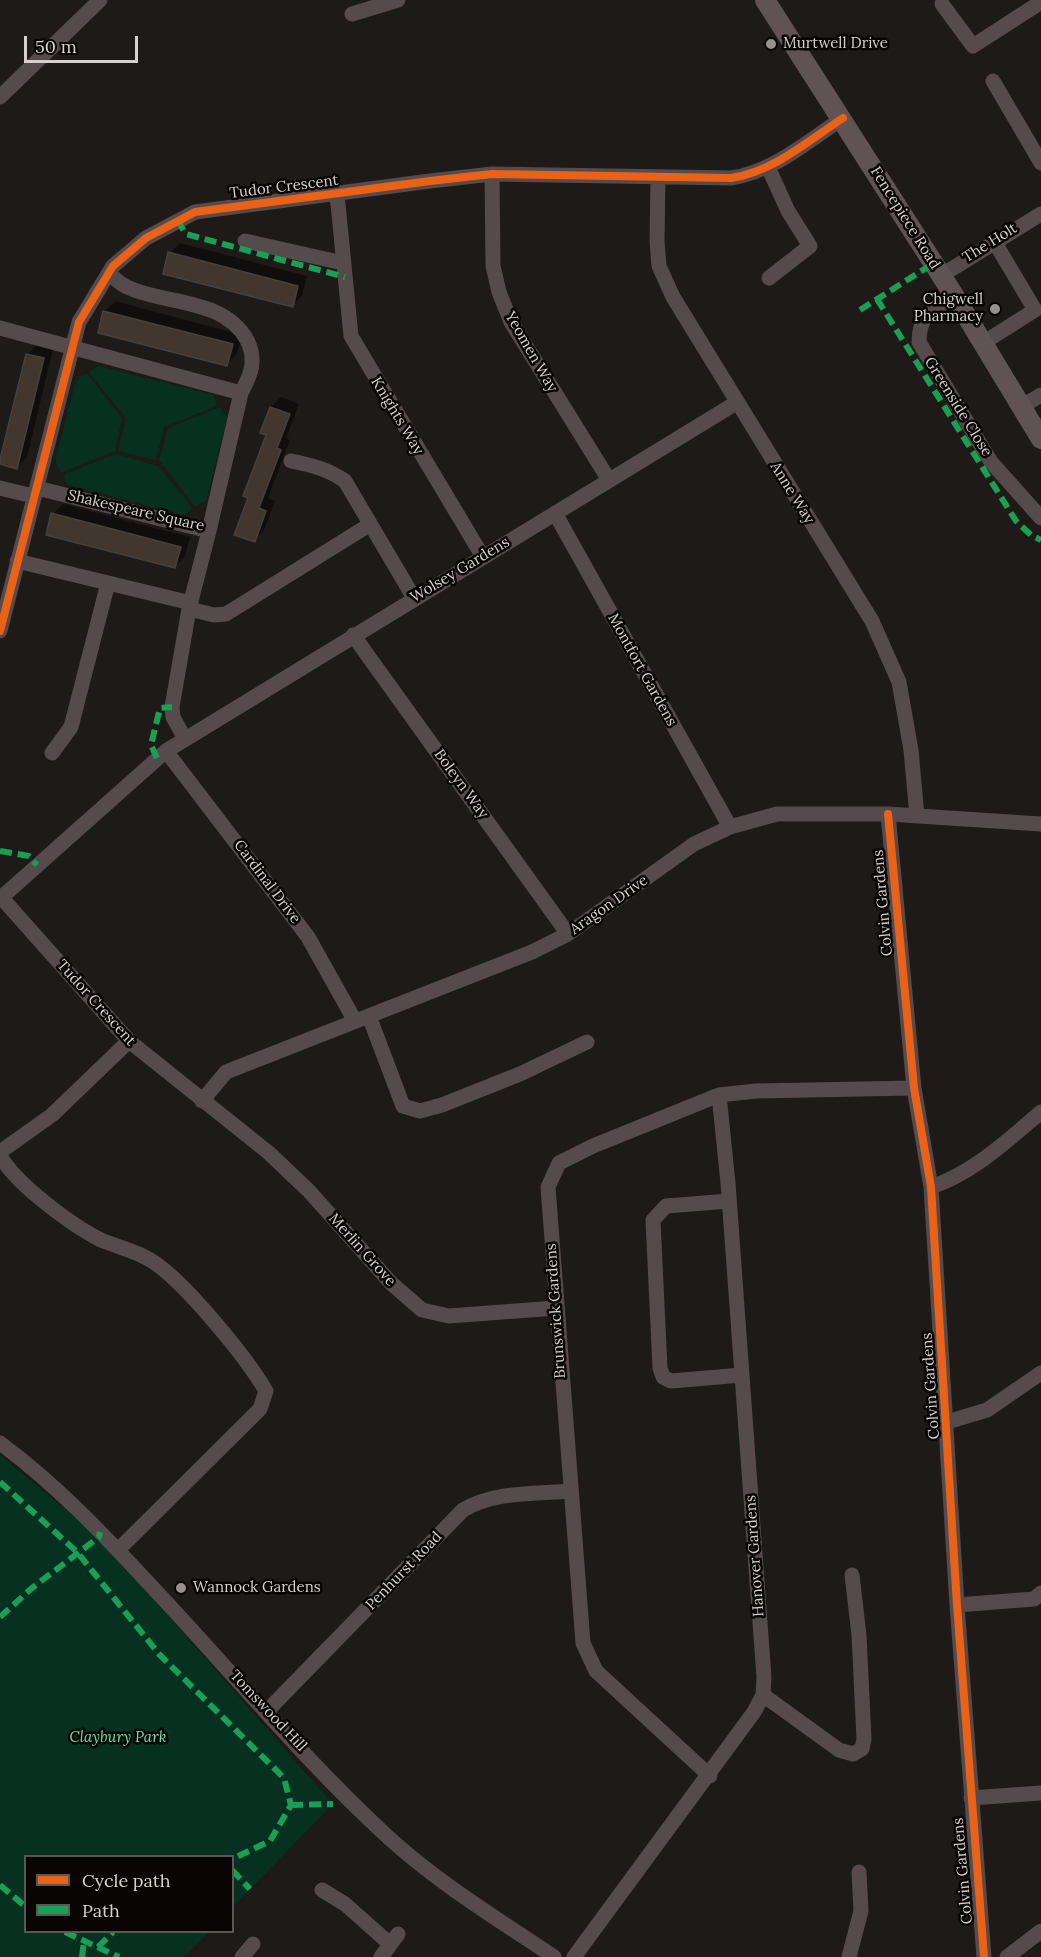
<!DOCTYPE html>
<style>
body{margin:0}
#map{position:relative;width:1041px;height:1957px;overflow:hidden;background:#1e1a17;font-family:Lora,serif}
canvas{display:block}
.legend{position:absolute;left:24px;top:1855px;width:210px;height:78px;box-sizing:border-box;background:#080504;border:2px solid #5a5754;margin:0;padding:8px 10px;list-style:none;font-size:18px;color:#d6d1cd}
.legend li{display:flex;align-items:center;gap:12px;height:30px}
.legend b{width:30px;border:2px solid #5a5754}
.scale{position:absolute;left:24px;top:36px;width:114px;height:27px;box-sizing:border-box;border:3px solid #d6d1cd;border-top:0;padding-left:8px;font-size:18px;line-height:21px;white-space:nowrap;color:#d6d1cd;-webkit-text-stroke:4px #080504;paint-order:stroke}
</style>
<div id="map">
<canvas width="1041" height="1957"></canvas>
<ul class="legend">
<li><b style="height:8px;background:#ea6118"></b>Cycle path</li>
<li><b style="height:8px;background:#1a9f57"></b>Path</li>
</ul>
<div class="scale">50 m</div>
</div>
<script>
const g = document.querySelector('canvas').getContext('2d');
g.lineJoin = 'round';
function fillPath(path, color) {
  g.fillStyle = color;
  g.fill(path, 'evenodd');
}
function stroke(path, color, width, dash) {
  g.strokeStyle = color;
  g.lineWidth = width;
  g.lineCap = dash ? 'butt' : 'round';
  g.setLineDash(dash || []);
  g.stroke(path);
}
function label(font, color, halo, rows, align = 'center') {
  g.font = font + ' Lora,serif';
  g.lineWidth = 5;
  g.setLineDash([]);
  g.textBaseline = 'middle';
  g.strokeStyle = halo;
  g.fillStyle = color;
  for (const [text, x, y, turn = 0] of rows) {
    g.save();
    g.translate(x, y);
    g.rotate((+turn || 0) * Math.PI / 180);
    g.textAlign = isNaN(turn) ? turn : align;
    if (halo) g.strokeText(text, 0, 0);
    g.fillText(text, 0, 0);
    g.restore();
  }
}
fillPath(new Path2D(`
 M98,366L214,395L217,406L164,427L156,460L118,451L126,418L90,374L91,370Z
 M87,373L122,418L115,451L61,473L55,461L76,380Z
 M218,408H221L227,418L206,501L195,506L159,460L168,428Z
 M116,454L158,466L191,506V510L184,515L68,485L64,478L65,474Z
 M0,1455L99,1537L333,1804L233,1907L232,1856H26V1932H209L184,1957H0Z`), '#06301f');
fillPath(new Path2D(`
 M180,243L307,276L302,296L292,306L170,253Z
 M115,301L242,335L237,354L227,364L105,311Z
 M37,345L53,349L27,457L17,467L27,355Z
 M281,397L299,404L286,438L290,440L268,498L275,501L264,530L254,540L250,497L268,434L271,407Z
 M63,504L190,537L185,556L175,567L53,514Z`), '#0007');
const building = new Path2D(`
 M168,252L298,286L293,307L163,274Z
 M103,311L233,344L227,366L98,333Z
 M26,354L44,358L17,469L0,464V459Z
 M270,407L290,414L277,448L281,450L259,508L266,511L255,542L234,535L248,498L243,496L266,435L260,433Z
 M51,513L181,547L175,568L46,535Z`);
fillPath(building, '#42372e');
stroke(building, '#44413e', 1.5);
stroke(new Path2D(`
 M942,4L973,46L1041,2
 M352,14L398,0
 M993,81L1041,163
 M0,97L100,0
 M768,167L788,211L810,246L769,278
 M492,174L493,266L499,292L511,322L609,480
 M658,177L657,241L659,266L673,297L872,621L899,682L911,750L917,816
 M337,194L351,336L483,557
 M245,241L343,263
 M109,273C114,278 120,284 127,287C166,305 224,298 247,340C257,360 251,375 241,393
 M942,275L1041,214
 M955,297C933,311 919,313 919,342L991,462L1041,518
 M0,328L241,393L209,531L37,488
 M983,343L1035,310L994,241
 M1021,407L1041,395
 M291,461C311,465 328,469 345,481L414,598
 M0,488L33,496
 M555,513L730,827
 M17,561L191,603
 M189,609L214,615L226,614L369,525
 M0,631L79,322L113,266L146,238L195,212L430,181L492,174L731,178C773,172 808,141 843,118
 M353,635L568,934
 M185,739L173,717L172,707L189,609L209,531
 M166,751L308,937L355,1021
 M52,753L71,727L108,583
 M888,814L914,1088L931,1187L957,1605L984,1957
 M0,896L129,1041L269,1153L309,1191L391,1283L422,1310L449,1316L556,1308
 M2,897L166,751L736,403
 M369,1016L403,1106L420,1111L442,1105L520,1074L587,1042
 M202,1101L226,1072L532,952L568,934L694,844L730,827L777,814H888L1041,824
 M0,1152L52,1115L129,1041
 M0,1155C14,1183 73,1226 101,1240C117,1247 137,1251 152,1261C185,1282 246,1357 266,1391L260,1409L118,1550
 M931,1187C973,1173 1007,1141 1041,1112
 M729,1201L666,1206L653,1220L660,1368L663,1377L671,1381L742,1375
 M947,1422L987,1410L1041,1373
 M0,1443C57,1485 107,1538 155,1590C232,1672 305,1761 388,1837C438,1883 498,1919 554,1957
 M957,1605L1034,1599L1041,1593
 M763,1695L839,1750L853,1754L862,1749L864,1739L859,1635L852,1575
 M267,1711L463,1510C495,1491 534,1494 570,1491
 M710,1776L596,1671L583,1643L548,1187L559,1163L593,1146L719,1095L756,1091L914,1088
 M971,1798L1041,1793
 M322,1890L345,1904L390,1944
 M242,1957L253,1944
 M381,1957L398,1934
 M574,1957L754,1712L763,1695L764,1677L728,1183L719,1095
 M849,1957L861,1911L859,1872
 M1007,1957L1041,1931`), '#554a4c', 15);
stroke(new Path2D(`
 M765,0L955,297L1041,439`), '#605354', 20);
stroke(new Path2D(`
 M177,220L186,234L345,277
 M877,299L1016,521L1031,535L1041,540
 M860,310L934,263
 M157,758L151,745L160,708L172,707
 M0,851L29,856L37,865
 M0,1482L77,1552L159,1654L284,1778L291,1805L270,1841L232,1859
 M0,1617L32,1588L99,1537L100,1532
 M291,1805L333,1804
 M232,1870L250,1889
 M0,1885L26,1907
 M65,1932L119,1957
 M98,1947L113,1932
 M82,1957L84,1941`), '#1a9f57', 6, [12, 6]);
stroke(new Path2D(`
 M0,631L79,322L113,266L146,238L195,212L430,181L492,174L731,178C773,172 808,141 843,118
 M888,814L914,1088L931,1187L957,1605L984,1957`), '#ea6118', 8);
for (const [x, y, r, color] of [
 [771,44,6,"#96918d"],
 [995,309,6,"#96918d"],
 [181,1588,6,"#96918d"]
]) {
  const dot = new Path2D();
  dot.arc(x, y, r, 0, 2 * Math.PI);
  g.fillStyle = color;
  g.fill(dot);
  stroke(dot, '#080504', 2);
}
label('15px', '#d6d1cd', '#080504', [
 ["Murtwell Drive",783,44],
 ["Chigwell",983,300,"right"],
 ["Pharmacy",983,317,"right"],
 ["Wannock Gardens",193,1588]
], 'left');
label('15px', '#d6d1cd', '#080504', [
 ["Tudor Crescent",284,187,-7],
 ["Fencepiece Road",905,218,58],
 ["The Holt",990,243,-32],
 ["Yeomen Way",531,352,60],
 ["Greenside Close",958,407,58],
 ["Knights Way",397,416,59],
 ["Anne Way",792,493,58],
 ["Shakespeare Square",136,511,13],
 ["Wolsey Gardens",460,570,-31],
 ["Montfort Gardens",642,670,61],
 ["Boleyn Way",461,784,54],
 ["Cardinal Drive",267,882,53],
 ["Colvin Gardens",883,903,-95],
 ["Aragon Drive",609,905,-35],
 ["Tudor Crescent",96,1003,48],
 ["Merlin Grove",362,1250,48],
 ["Brunswick Gardens",556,1311,-94],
 ["Colvin Gardens",931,1386,-94],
 ["Hanover Gardens",755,1556,-94],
 ["Penhurst Road",404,1571,-46],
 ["Tomswood Hill",268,1711,47],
 ["Colvin Gardens",963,1871,-95]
]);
label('italic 15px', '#6be1a9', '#080504', [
 ["Claybury Park",118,1738]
]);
</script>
